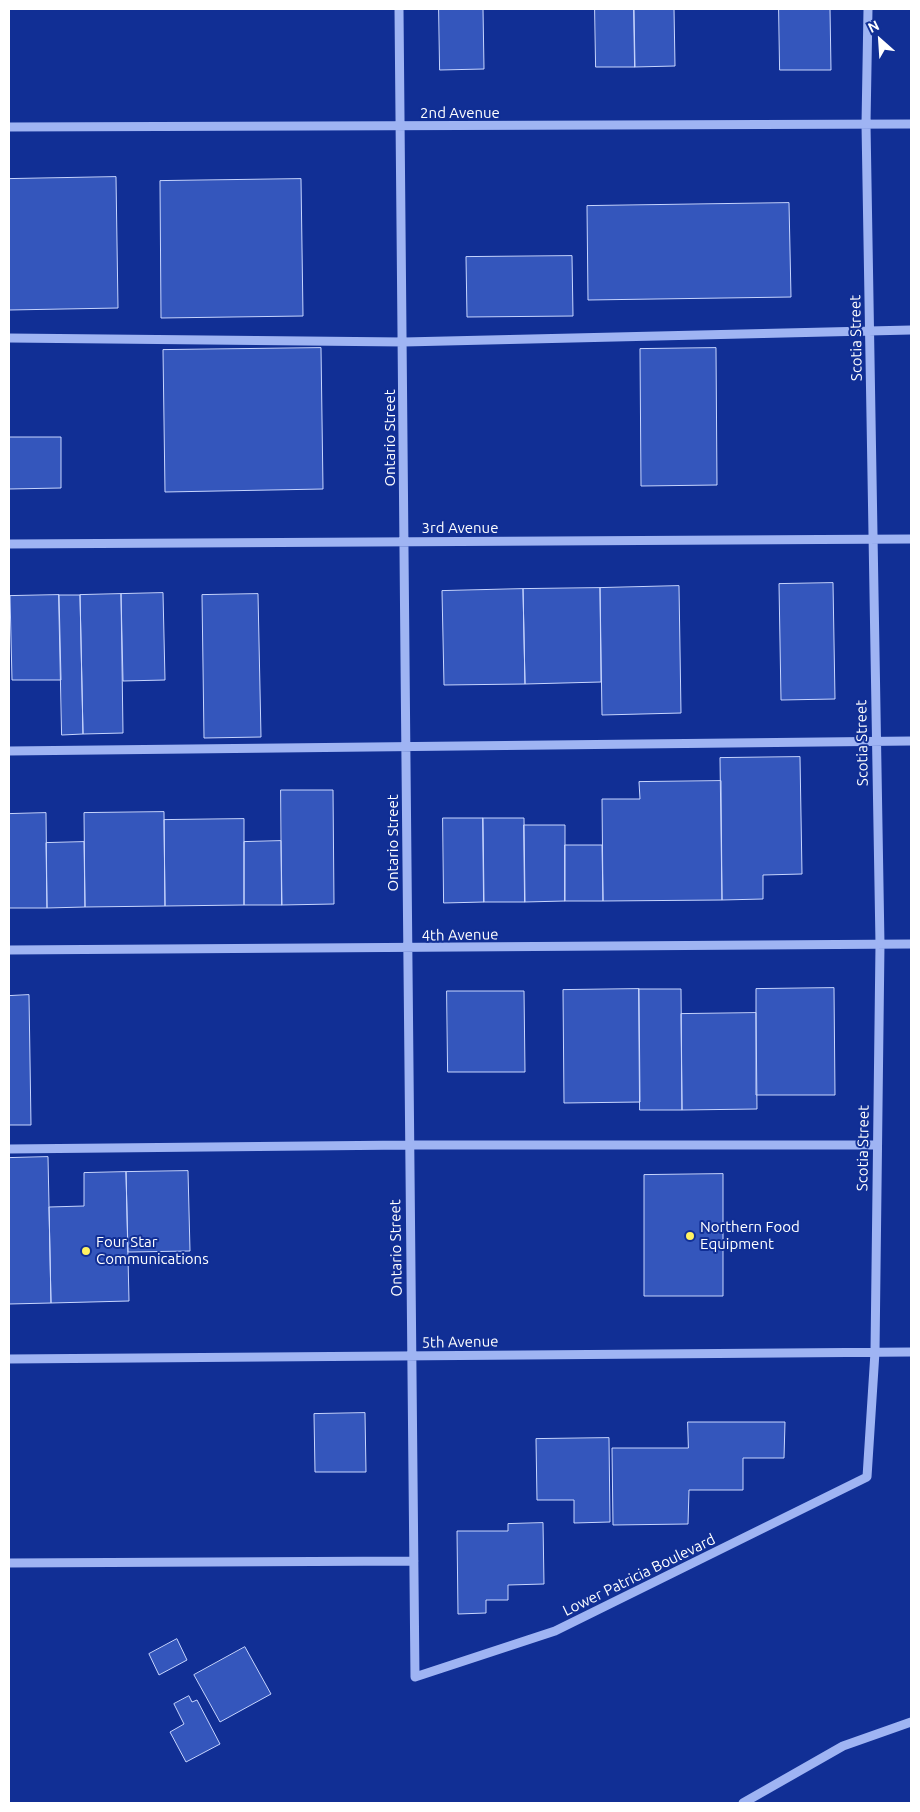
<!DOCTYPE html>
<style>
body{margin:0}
#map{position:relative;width:920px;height:1812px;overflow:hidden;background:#112f95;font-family:Ubuntu,sans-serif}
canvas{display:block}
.frame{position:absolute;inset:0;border:10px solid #fff;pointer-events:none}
.north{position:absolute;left:855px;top:15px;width:50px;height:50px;-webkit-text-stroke:4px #112f95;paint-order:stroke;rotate:334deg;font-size:14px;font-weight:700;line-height:20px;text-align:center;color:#fff}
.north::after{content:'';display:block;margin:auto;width:18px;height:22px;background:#fff;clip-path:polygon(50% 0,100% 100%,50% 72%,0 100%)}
</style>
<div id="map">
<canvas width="920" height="1812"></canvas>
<div class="frame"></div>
<div class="north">N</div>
</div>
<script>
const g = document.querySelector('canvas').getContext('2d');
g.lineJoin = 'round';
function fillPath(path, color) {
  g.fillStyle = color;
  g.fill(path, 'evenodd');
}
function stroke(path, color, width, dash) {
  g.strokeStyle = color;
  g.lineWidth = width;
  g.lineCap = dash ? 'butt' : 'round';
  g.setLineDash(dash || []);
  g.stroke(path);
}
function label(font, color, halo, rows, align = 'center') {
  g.font = font + ' Ubuntu,sans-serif';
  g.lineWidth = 4;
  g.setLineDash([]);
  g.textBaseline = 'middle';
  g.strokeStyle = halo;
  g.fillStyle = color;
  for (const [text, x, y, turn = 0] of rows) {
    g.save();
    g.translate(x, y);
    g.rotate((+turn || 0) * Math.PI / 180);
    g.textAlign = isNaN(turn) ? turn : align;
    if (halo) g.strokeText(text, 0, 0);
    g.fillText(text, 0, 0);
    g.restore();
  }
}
const building = new Path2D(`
 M439,9H483L484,69L440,70Z
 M595,9H634L635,67H596Z
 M634,9H674L675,66L635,67Z
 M779,9H830L831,70H780Z
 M116,177L118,308L9,310V179Z
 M301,179L303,316L161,318L160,181Z
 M789,203L791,297L588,300L587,206Z
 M572,256L573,316L467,317L466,257Z
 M321,348L323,489L165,492L163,350Z
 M716,348L717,485L641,486L640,349Z
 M9,437H61V488L9,489Z
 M833,583L835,699L781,700L779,584Z
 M679,586L681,713L602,715L600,588Z
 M600,588L601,682L525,684L523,589Z
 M523,589L525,684L444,685L442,591Z
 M163,593L165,680L123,681L121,594Z
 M121,594L123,733L83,734L80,595Z
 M258,594L261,737L204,738L202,595Z
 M59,595L61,680H12L10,596Z
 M59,595H80L83,734L62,735Z
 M800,757L802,874L763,875V899L722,900L720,758Z
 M721,781L722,900L603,901L602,799H640L639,782Z
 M281,790H333L334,904L282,905Z
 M164,812L165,906L85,907L84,813Z
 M46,813L47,908H9V814Z
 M443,818H483L484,902L444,903Z
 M483,818H524L525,902H484Z
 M244,819V905L165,906L164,820Z
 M524,825H565V901L525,902Z
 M281,841L282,905H244V842Z
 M84,842L85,907L47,908L46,843Z
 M565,845H602L603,901H565Z
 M834,988L835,1095H756V989Z
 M639,989L640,1102L564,1103L563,990Z
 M639,989H681L682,1110H640Z
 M447,991H524L525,1072H448Z
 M29,995L31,1125H9V996Z
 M756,1013L757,1109L682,1110L681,1014Z
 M48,1157L51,1303L9,1304V1158Z
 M188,1171L190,1251L128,1252L126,1172Z
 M126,1172L129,1301L51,1303L49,1207L84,1206V1173Z
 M723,1174V1296H644V1175Z
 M365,1413L366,1472H315L314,1414Z
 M688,1422H785L784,1458H743V1490H689L688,1524L613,1525L612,1448H688Z
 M609,1438L610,1522L574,1523V1500H537L536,1439Z
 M543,1523L544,1584L508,1585V1600H486V1613L458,1614L457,1531H508V1524Z
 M177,1639L187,1660L159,1675L149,1654Z
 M245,1647L271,1694L220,1722L194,1675Z
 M189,1696L192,1702L197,1700L220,1744L186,1762L170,1732L184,1724L174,1704Z`);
fillPath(building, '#3456bc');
stroke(building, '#c7d5fe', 1);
stroke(new Path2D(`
 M399,9C405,565 408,1121 415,1677L555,1631L867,1477L875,1352L880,944L866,124L868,9
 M9,127L911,124
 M9,338L404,342L911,330
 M9,544L911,539
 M9,751L911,741
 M9,950L911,944
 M9,1149L408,1145H877
 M9,1359L911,1352
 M9,1563L414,1561
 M743,1803L843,1746L911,1722`), '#9fb4f3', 9);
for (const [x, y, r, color] of [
 [690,1236,5,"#fff262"],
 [86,1251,5,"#fff262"]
]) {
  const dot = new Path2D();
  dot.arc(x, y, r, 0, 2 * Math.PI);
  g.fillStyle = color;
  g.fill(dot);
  stroke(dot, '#112f95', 2);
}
label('15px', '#fff', '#112f95', [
 ["2nd Avenue",460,113],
 ["Scotia Street",856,338,-91],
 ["Ontario Street",390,438,-90],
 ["3rd Avenue",460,528],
 ["Scotia Street",862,743,-91],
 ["Ontario Street",393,843,-90],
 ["4th Avenue",460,935,-1],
 ["Scotia Street",863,1148,-89],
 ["Ontario Street",396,1248,-91],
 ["5th Avenue",460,1342,-1],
 ["Lower Patricia Boulevard",639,1575,-26]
]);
label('15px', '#fff', '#112f95', [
 ["Northern Food",700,1227],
 ["Equipment",700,1244],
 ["Four Star",96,1242],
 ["Communications",96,1259]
], 'left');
</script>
